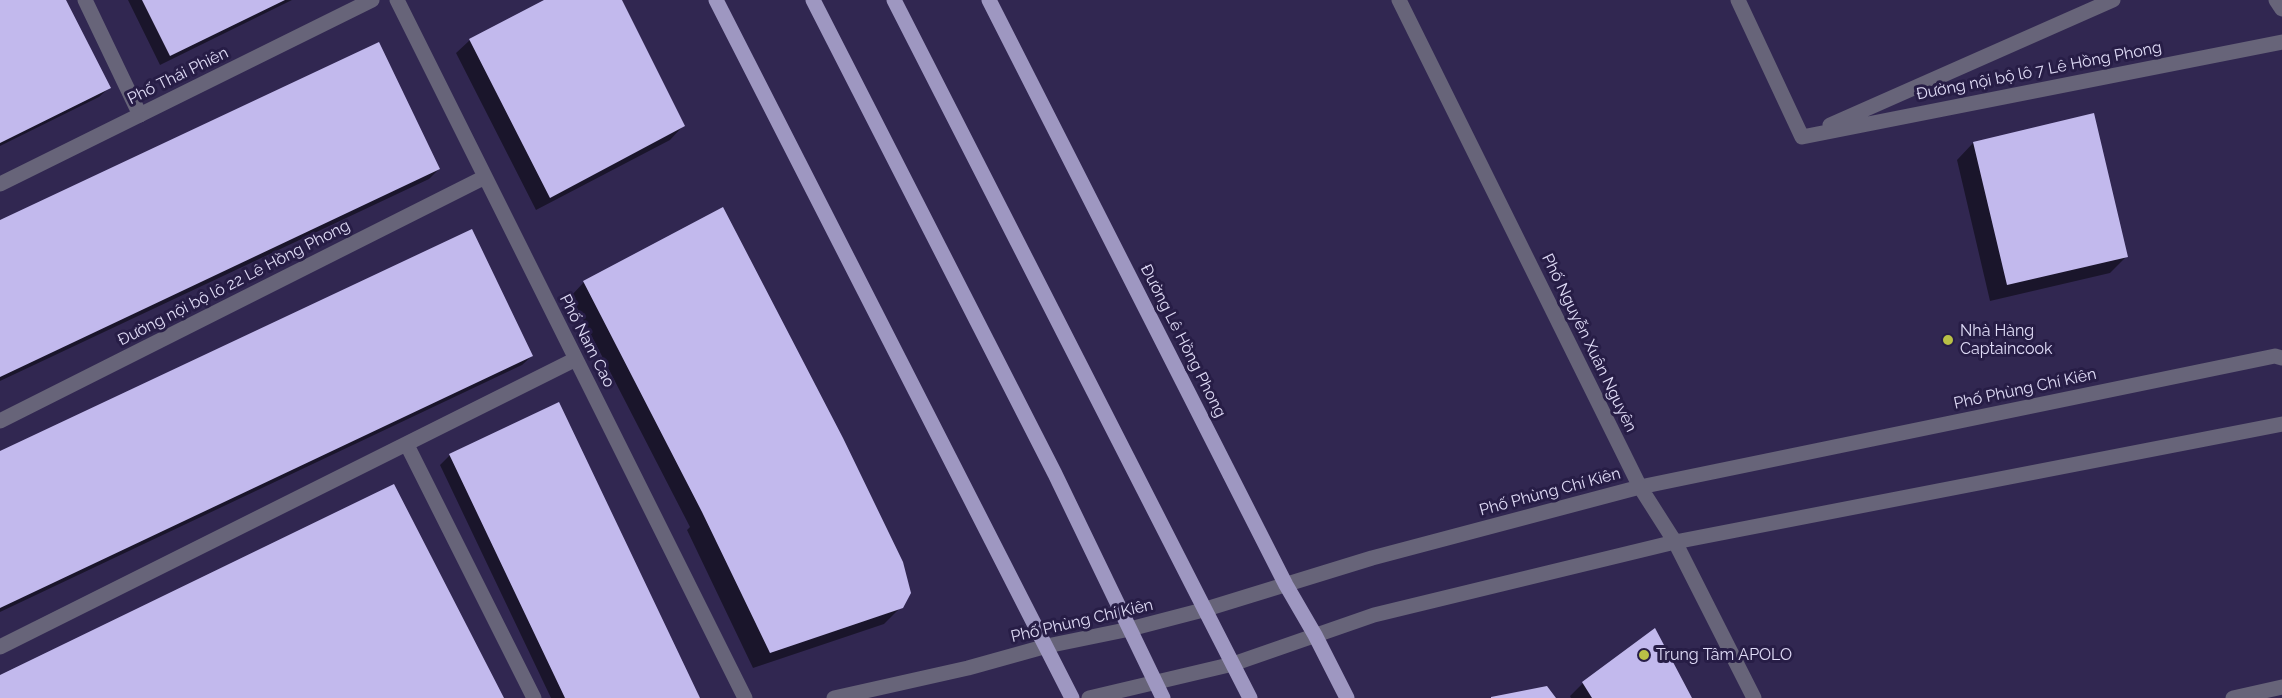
<!DOCTYPE html>
<meta charset="utf-8">
<style>
body{margin:0}
canvas{display:block;background:#312751}
</style>
<canvas width="2282" height="698"></canvas>
<script>
const g = document.querySelector('canvas').getContext('2d');
g.lineJoin = 'round';
function fillPath(path, color) {
  g.fillStyle = color;
  g.fill(path, 'evenodd');
}
function stroke(path, color, width, dash) {
  g.strokeStyle = color;
  g.lineWidth = width;
  g.lineCap = dash ? 'butt' : 'round';
  g.setLineDash(dash || []);
  g.stroke(path);
}
function label(font, color, halo, rows, align = 'center') {
  g.font = font + ' Raleway,sans-serif';
  g.lineWidth = 6;
  g.setLineDash([]);
  g.textBaseline = 'middle';
  g.strokeStyle = halo;
  g.fillStyle = color;
  for (const [text, x, y, turn = 0] of rows) {
    g.save();
    g.translate(x, y);
    g.rotate((+turn || 0) * Math.PI / 180);
    g.textAlign = isNaN(turn) ? turn : align;
    if (halo) g.strokeText(text, 0, 0);
    g.fillText(text, 0, 0);
    g.restore();
  }
}
fillPath(new Path2D(`
 M0,0H65L109,88L99,97L0,146Z
 M128,0H292L160,65Z
 M548,0H622L683,126L670,140L536,210L456,53L470,40Z
 M1973,143L2127,256L2110,273L1990,301L1957,160Z
 M439,169L429,179L0,381V222Z
 M584,282L901,607L884,624L753,668L687,530L690,527L571,296Z
 M532,356L522,365L0,612V453Z
 M450,455L699,698H551L440,465Z
 M1583,683L1690,698H1571L1570,696Z`), '#0007');
fillPath(new Path2D(`
 M0,0H66L111,88L0,143Z
 M142,0H285L170,56Z
 M544,0H622L685,126L550,198L469,39Z
 M379,42L440,169L0,377V220Z
 M2094,113L2128,257L2007,285L1973,142Z
 M723,207L843,438L903,562L911,593L903,608L770,653L702,512L583,281Z
 M472,229L533,356L0,608V451Z
 M559,402L700,698H565L449,454Z
 M394,484L504,698H0V675Z
 M1655,628L1692,698H1592L1582,682Z
 M1547,686L1556,698H1491V697Z`), '#c2b9ed');
stroke(new Path2D(`
 M85,0L140,115
 M397,0L745,698
 M1399,0L1640,487L1675,542L1754,698
 M1738,0L1802,137
 M2276,0L2282,9
 M1830,125L2113,0
 M1802,137L2282,42
 M0,421L485,177
 M407,445L534,698
 M0,647L576,359
 M834,698L968,668L1047,646L1130,629L1203,610L1372,558L1640,487L2275,356L2282,358
 M1089,698L1233,664L1374,615L1675,542L2282,424
 M2233,698L2282,687`), '#676479', 15);
stroke(new Path2D(`
 M0,184L372,0`), '#676479', 15);
stroke(new Path2D(`
 M716,0L1072,698
 M813,0L1055,474L1163,698
 M894,0L1250,698
 M989,0L1286,585L1315,635L1347,698`), '#9e97c1', 15);
for (const [x, y, r, color] of [
 [1948,340,6,"#b9c046"],
 [1644,655,6,"#b9c046"]
]) {
  const dot = new Path2D();
  dot.arc(x, y, r, 0, 2 * Math.PI);
  g.fillStyle = color;
  g.fill(dot);
  stroke(dot, '#271d46', 2);
}
label('16px', '#e0dcf7', '#271d46', [
 ["Đường nội bộ lô 7 Lê Hồng Phong",2039,71,-11],
 ["Phố Thái Phiên",178,76,-26],
 ["Đường nội bộ lô 22 Lê Hồng Phong",234,283,-27],
 ["Phố Nam Cao",587,341,63],
 ["Đường Lê Hồng Phong",1183,341,63],
 ["Phố Nguyễn Xuân Nguyên",1589,343,64],
 ["Phố Phùng Chí Kiên",2025,389,-12],
 ["Phố Phùng Chí Kiên",1550,492,-15],
 ["Phố Phùng Chí Kiên",1082,621,-13]
]);
label('16px', '#e0dcf7', '#271d46', [
 ["Nhà Hàng",1960,331],
 ["Captaincook",1960,349],
 ["Trung Tâm APOLO",1656,655]
], 'left');
</script>
